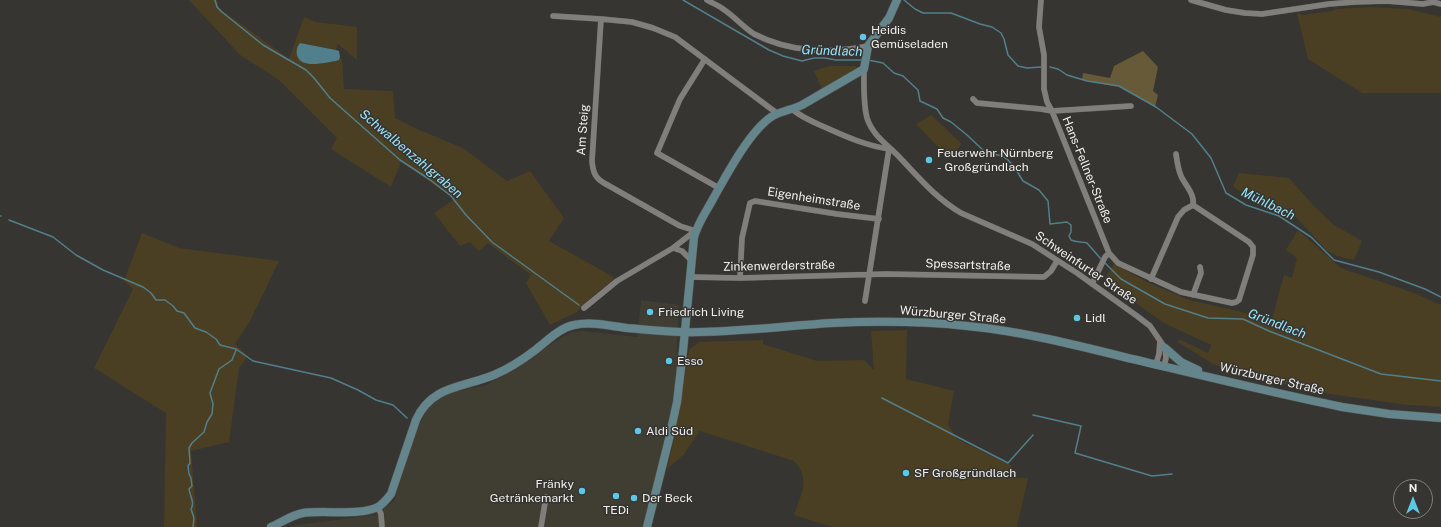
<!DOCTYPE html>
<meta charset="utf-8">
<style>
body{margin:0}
#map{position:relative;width:1441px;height:527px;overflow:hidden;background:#363531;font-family:"Public Sans",sans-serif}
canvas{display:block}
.north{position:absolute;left:1393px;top:479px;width:40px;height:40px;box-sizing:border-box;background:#363531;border:1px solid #807f7c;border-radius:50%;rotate:0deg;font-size:11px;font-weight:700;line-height:16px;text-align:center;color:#efeeec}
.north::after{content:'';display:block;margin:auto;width:14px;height:18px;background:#5bc8e7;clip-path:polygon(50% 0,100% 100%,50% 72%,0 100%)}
</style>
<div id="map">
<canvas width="1441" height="527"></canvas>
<div class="north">N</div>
</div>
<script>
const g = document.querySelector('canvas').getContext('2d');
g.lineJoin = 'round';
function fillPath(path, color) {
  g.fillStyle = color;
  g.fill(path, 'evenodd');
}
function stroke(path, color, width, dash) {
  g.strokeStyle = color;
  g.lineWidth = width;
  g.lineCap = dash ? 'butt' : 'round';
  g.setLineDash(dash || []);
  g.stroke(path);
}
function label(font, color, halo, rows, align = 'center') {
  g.font = font + ' "Public Sans",sans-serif';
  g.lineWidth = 3;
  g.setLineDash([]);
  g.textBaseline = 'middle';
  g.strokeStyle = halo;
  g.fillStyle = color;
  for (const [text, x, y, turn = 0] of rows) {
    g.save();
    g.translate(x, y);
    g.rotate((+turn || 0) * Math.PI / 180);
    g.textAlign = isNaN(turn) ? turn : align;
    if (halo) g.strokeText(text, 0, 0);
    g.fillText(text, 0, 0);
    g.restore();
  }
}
fillPath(new Path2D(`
 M641,300L679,305L677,344L678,368L667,438L644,527H290L297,525L375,515L394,501L417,429L430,405L438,399L451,392L487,385L503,373L571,332L583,331L637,337Z`), '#403d33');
fillPath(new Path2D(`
 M189,0H217L219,8L289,59L304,17L316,22L357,27V60L338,44L336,50L300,43L298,45L297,51C312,58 321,66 339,60L340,57L342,60L344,89L393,91L395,118L417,129L463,148L507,181L530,171L564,218L549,241L612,276L614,279L594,295L577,312L550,325L526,283L531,275L488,243L479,251L470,242L460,246L434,213L455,199L401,162L391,187L331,149L337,138L279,80L240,55Z
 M1371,7L1408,9L1441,17V93H1362L1308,59L1297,13L1303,15L1332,11L1336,9Z
 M829,66H855L858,68L822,89L814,71Z
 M931,115L962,144L949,158L916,124Z
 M1239,173L1289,178L1314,206L1334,225L1362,241L1354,260L1337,256L1326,250L1293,214L1238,190L1233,186Z
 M1298,230L1341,268L1414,293L1441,305V407L1408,405L1316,392L1258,378L1213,364L1178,342L1179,339L1208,353L1211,345L1164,323L1104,280L1114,264L1149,283L1189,300L1272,319L1284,275L1292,278L1297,258L1286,250Z
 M142,233L179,248L279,261L250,321L235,344L248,356L239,368L229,442L191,451L197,527H164L166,413L94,368L133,289L124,281Z
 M907,330L906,379L954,391L948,424L957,439L1012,466L1010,478H1028L1017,527H832L794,515C801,494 811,479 794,461L700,431L683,455L667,469L674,439L689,350L699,342L763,340V344L817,361L864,360L874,370L871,331Z`), '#4a3f22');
fillPath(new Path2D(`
 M1143,51L1158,67L1153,91L1158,95L1155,107L1119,87L1082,80L1083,73L1110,78L1114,66Z`), '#675a38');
fillPath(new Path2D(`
 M300,43L336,50L339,51L340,57L339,60L336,61C326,62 301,70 297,55C296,51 297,46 300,43Z`), '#527f8c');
stroke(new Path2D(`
 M215,0L217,7L222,12L263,45L306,70L314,78L330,98L400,160L429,179L451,196L466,215L492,242L579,305
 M683,0L769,50L783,56L802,61L814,58H825L836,60H862
 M904,0L915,9L923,13H951L980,24L992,27L1001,33L1004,39L1008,55L1018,66L1027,68L1041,67
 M868,60L883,63L894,73L903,76L918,90L920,101L937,109L943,118L951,122L967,135L985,152L1002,156L1008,160L1015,168L1023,181L1039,190L1048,201L1050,224L1067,222L1071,225V232L1069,236L1071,240C1077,243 1082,241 1087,243L1101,259
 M1050,67L1058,69L1067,75L1087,81L1119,86L1156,107L1192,134L1211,158L1226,193L1246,205L1279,216L1311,237L1334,260L1379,272L1425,289L1441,297
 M0,216H1
 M9,220L53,237L76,255L103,270L143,287L151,293L156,300H165L173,306L177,311L184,313L195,328L206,332L216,339L220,345L236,349L253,361L331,378L358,390L376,400L393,405L407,418
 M1104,262L1121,279L1165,304L1208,318L1243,319L1269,331L1381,374L1441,381
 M882,398L1008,463L1033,435
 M1033,415L1081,426L1075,453L1152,476L1172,474
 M193,527L194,518L191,509C195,502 190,497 189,489L192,486L191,478L189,474L188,466L190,463L189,448L192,443L204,432L207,422L212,414L213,404L210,393L219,369L232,360L236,350`), '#527f8c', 1.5);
const street = new Path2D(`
 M707,0C712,3 718,5 723,9C734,16 743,27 754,34C789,52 830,54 868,46
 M1041,0L1039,27L1044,55V89L1047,102L1052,111L1109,253L1118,263L1181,292L1232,303L1236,302L1239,300L1253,255V247L1249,242L1193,205
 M1191,0L1226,10L1245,13L1262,14L1329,4L1355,2L1387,1L1423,4L1433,2L1441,4
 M553,16L601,19L632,22L653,28L675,37L778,114
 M601,19L592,161C593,172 595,178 604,183L680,226L696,231
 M705,59L680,99L657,153L719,188
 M864,69C864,85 863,103 867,118C873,137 890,146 902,160C921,180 936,198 961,213L1032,244L1077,273L1137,316L1150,326L1165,348L1166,358L1164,366
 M973,99L977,103L1041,109L1052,111L1131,106
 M793,110C804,119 816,123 829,129C849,138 868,146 889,149L865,301
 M1176,154C1177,161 1178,169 1181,176C1185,185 1195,194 1193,205
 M673,248L682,251L691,260
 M690,277L740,278L886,274L1044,277L1051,271L1057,261
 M740,278L742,238L750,203L755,201L837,214L879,219
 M1151,279L1178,217L1184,210L1193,205
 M1092,284L1105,257L1109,253
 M1193,295L1201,273L1200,267
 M584,308L617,281L673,248L695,231
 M1156,364L1159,354L1160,341
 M378,507L381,514L382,527
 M541,527L546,497`);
const secondary = new Path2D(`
 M1165,348L1181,362L1198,370
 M271,527C282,522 292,515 303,513C324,510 360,516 378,507C383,504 387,499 391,494L416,420C432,384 465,388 496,374C510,368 522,360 534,351C546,342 559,328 574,325C591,321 610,326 627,328C651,330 676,333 700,332C744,331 787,326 831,323C876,321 922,321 967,326C1020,331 1072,344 1124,357C1196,374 1269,392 1342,407L1389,414L1441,418
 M647,527L669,439L677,402L683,351L694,237C698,223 706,212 713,199C726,176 749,132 771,117C780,111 792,110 802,105L864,69L868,46L889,18L897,0`);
stroke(street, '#545350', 6);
stroke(secondary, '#545350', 9);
stroke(street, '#817f7b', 5.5);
stroke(secondary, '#64858b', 8);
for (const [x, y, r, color] of [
 [863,37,4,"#5bc8e7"],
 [929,160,4,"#5bc8e7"],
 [650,312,4,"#5bc8e7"],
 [1077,318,4,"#5bc8e7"],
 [669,361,4,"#5bc8e7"],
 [638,431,4,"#5bc8e7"],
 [906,473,4,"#5bc8e7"],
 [582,491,4,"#5bc8e7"],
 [616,496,4,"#5bc8e7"],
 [634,498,4,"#5bc8e7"]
]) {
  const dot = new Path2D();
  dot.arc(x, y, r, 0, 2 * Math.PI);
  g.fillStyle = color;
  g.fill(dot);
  stroke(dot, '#363531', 1.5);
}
label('12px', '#efeeec', '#363531', [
 ["Heidis",871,30],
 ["Gemüseladen",871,44],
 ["Feuerwehr Nürnberg",937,153],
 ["- Großgründlach",937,167],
 ["Friedrich Living",658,312],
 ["Lidl",1085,318],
 ["Esso",677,361],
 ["Aldi Süd",646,431],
 ["SF Großgründlach",914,473],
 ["Fränky",574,484,"right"],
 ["Getränkemarkt",574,498,"right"],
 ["Der Beck",642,498],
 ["TEDi",616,510,"center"]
], 'left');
label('12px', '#efeeec', '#363531', [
 ["Am Steig",583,130,-86],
 ["Hans-Fellner-Straße",1087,170,68],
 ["Eigenheimstraße",814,199,9],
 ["Spessartstraße",968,265,2],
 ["Zinkenwerderstraße",779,266,-1],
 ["Schweinfurter Straße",1086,268,34],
 ["Würzburger Straße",953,315,5],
 ["Würzburger Straße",1272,379,13]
]);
label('italic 13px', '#96e3fb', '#363531', [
 ["Gründlach",832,51,2],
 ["Schwalbenzahlgraben",411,154,40],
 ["Mühlbach",1268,204,26],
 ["Gründlach",1277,324,21]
]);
</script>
